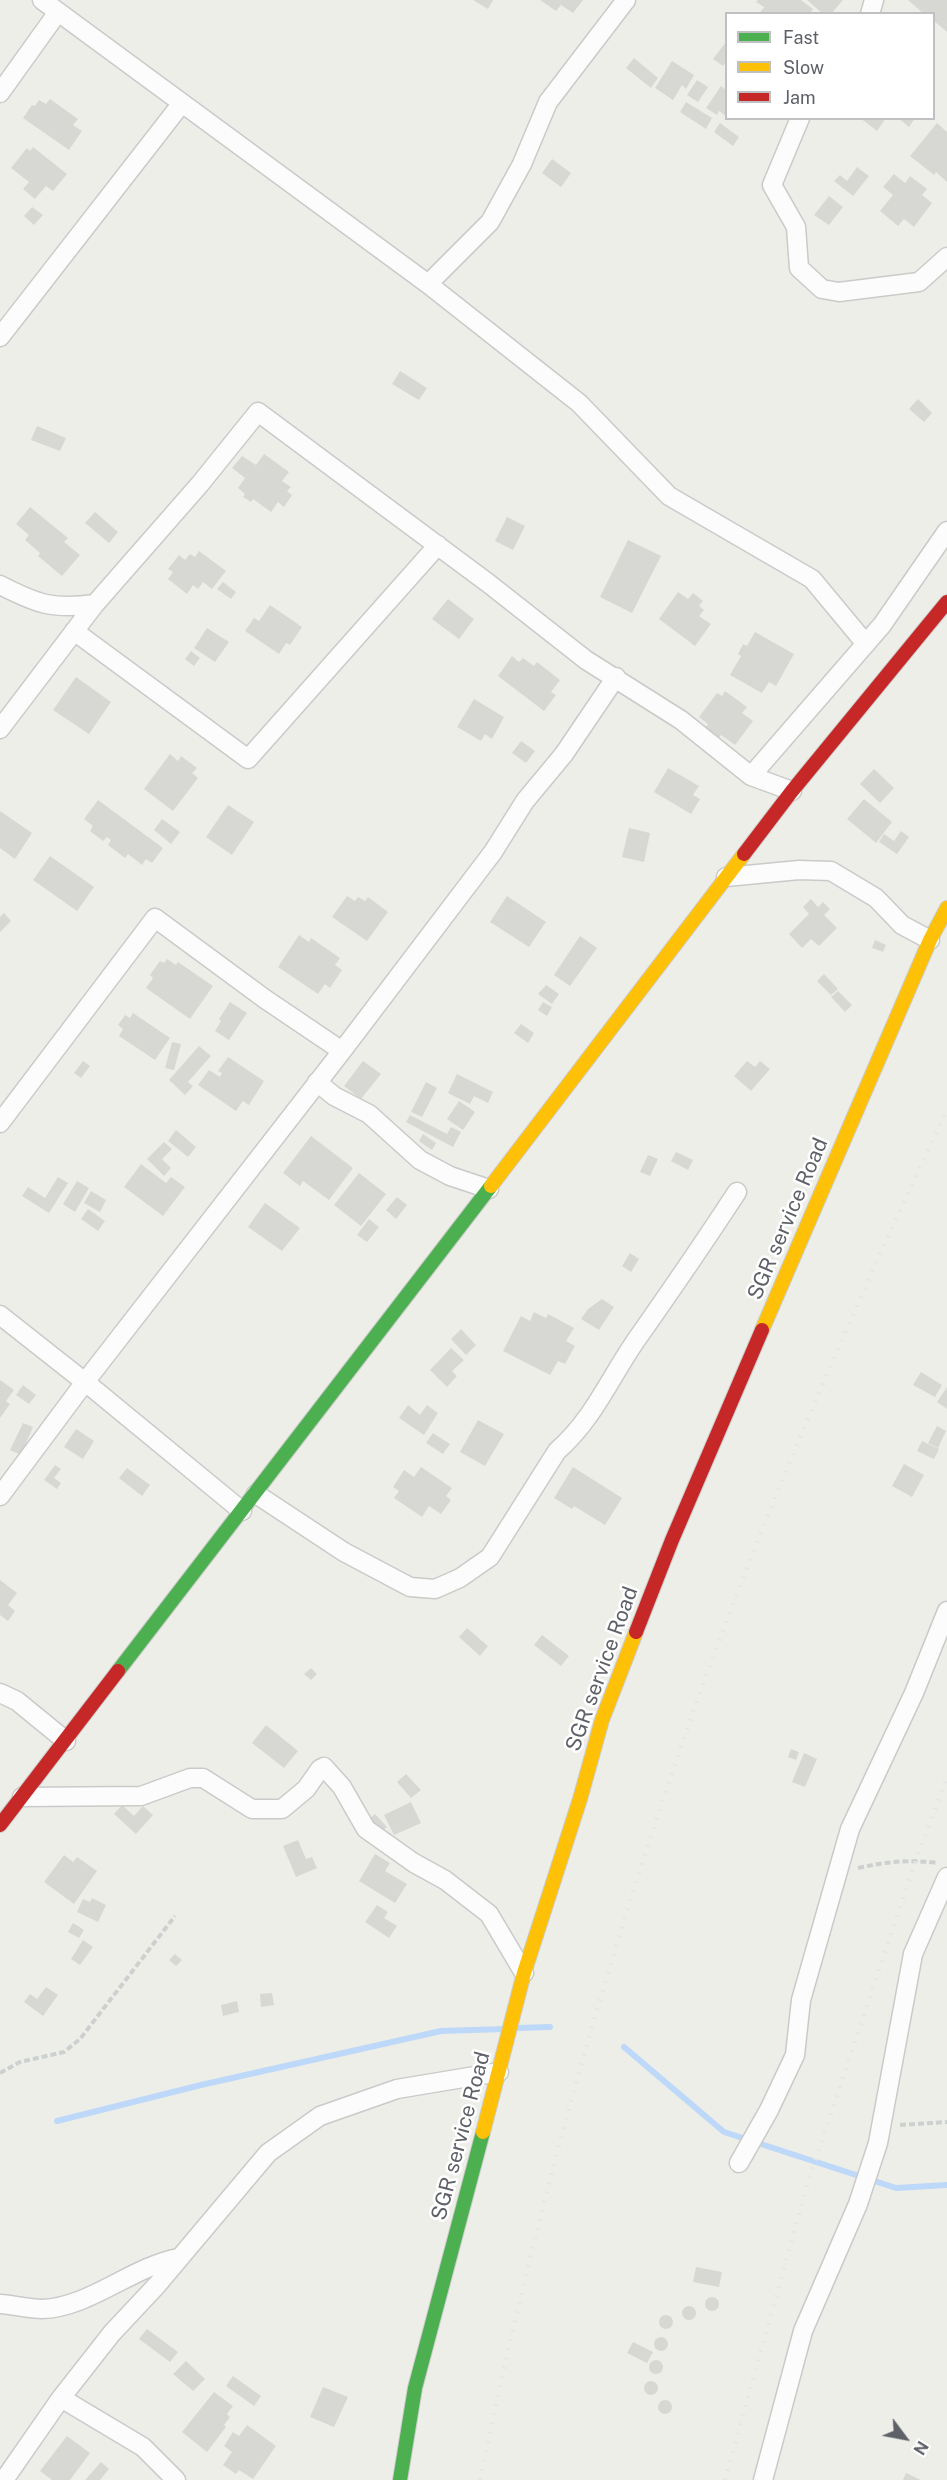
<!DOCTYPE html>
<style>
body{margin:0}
#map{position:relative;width:947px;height:2480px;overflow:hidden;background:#eeeee9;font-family:"Public Sans",sans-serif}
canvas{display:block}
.legend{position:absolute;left:725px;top:12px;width:210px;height:108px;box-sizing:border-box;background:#fff;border:2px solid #bfc0c2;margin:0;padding:8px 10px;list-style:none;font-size:18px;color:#5e6167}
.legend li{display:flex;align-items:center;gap:12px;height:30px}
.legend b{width:30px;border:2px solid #bfc0c2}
.north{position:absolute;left:875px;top:2408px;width:60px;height:60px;-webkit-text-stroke:4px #fff;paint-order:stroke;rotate:122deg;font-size:16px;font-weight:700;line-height:24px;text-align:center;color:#5e6167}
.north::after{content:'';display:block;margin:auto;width:21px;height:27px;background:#5e6167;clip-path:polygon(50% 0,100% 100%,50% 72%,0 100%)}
</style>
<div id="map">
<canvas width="947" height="2480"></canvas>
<ul class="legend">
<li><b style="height:8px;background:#4caf50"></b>Fast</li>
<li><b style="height:8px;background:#ffc107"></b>Slow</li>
<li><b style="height:8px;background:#c62828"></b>Jam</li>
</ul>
<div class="north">N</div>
</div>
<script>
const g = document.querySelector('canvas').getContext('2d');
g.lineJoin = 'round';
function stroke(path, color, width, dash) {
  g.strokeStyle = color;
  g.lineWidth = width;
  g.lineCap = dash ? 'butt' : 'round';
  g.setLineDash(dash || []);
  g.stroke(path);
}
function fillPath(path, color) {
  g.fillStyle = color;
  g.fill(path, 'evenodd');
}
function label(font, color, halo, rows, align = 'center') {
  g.font = font + ' "Public Sans",sans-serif';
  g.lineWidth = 5;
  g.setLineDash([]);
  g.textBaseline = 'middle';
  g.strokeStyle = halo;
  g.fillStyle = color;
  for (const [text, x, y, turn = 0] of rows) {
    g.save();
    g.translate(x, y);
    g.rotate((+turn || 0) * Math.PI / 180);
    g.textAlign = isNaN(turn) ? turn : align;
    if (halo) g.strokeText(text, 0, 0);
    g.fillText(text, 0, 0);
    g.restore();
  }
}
stroke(new Path2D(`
 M518,2028L550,2027
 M624,2047L724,2132L896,2188L947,2185
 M57,2121L201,2085L441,2031L505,2029`), '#bdd8f8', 6);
fillPath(new Path2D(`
 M473,0H493L488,9Z
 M540,0H583L573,13L561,5L556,11Z
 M758,0H801L813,9L810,14H759L764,7L756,2Z
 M807,0H843L831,14H823Z
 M908,0H947V32L934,21V14H924Z
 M726,42V61L723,66L713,59Z
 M634,58L658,78L651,88L626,68Z
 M672,61L694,75L686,89L682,85L673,100L655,88Z
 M697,80L708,87L698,102L687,95Z
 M721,86L726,90V116L719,111L717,115L706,108Z
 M50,99L78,119L73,125L82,131L69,150L23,118L32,105L35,106L39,100L46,104Z
 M686,102L712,118L706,129L680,112Z
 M860,118H886L877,131Z
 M898,118H915L909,127Z
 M720,123L739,137L733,146L714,132Z
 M937,123L947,132V182L936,172L934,175L910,156Z
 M33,147L67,174L53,191L46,186L35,199L23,189L29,182L11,168L27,148L30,151Z
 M552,159L571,173L561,187L542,173Z
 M857,167L869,176L853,196L834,181L840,175L847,181Z
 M894,174L905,183L910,176L927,189L922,195L932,203L914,227L904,219L898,226L880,211L893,195L883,187Z
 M829,196L843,207L829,225L814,215Z
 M32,207L43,215L34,225L24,216Z
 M400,371L427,388L419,400L392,384Z
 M918,399L932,413L924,422L909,409Z
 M37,426L66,438L60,451L31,440Z
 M264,454L289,472L282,481L291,487L287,491L292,495L284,507L278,502L271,512L253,499L251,502L243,497L245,494L238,488L245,478L232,468L242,456L256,465Z
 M30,507L68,538L64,542L80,555L62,576L38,556L40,553L25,540L29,535L16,524Z
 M95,512L118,532L109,543L85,523Z
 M507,517L525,526L513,550L495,541Z
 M628,540L661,556L632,613L600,597Z
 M199,551L226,571L212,589L203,582L198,589L193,585L187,594L168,579L173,572L168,569L179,555L185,560L190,554L195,557Z
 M223,582L236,592L231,599L217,589Z
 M678,592L688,599L693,593L703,601L699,606L704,610L699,616L711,624L695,646L659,619Z
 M448,599L474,619L459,639L432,619Z
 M270,605L302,627L290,645L286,643L279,654L245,631L254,618L259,621Z
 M207,628L229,642L215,662L194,648Z
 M755,632L794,654L776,686L769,682L762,693L730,675L741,656L738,654L743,644L747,646Z
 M191,651L200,658L194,666L185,659Z
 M512,656L519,662L523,658L534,666L537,662L560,680L551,692L556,695L544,711L498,676Z
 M76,677L111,702L89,734L53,710Z
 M725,691L747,707L742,713L753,721L735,745L721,735L717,740L704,730L708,724L699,717L717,693L722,696Z
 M474,699L504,717L492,739L485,734L481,741L457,727Z
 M521,741L535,751L526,763L512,753Z
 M170,754L178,761L181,756L197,768L192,773L198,778L173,811L144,789Z
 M668,768L699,786L693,795L700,799L691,814L654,792Z
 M874,769L894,788L880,803L860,784Z
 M864,799L892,822L876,843L847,819Z
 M98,800L163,848L152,863L146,859L142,865L128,854L125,858L108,845L111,840L107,837L103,841L90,831L93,826L84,819Z
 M228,805L254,822L232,855L206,837Z
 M0,811L32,833L15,859L0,848Z
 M162,819L180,832L171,844L154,830Z
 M629,828L650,833L644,862L622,857Z
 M901,831L909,837L897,854L879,842L884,834L894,841Z
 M50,856L94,887L77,911L33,880Z
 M347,896L355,901L358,897L365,901L368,897L388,912L367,941L332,917Z
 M507,896L546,922L529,947L490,922Z
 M811,899L818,907L823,902L830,909L824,915L837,928L819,946L811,939L802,948L789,934L809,914L803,907Z
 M4,913L11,921L0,932V917Z
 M299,935L309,942L311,938L340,958L335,965L342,970L330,988L325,984L318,994L278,967Z
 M580,936L597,948L570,986L554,975Z
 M875,940L886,945L883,952L872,948Z
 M167,959L176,965L178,962L213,986L190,1019L146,988L153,978L150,975L160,961L164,963Z
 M824,974L838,989L831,995L817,981Z
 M546,985L559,994L552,1004L538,994Z
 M838,991L852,1005L845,1012L831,997Z
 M230,1002L247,1013L229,1040L215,1031L221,1021L219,1019Z
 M543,1002L552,1007L547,1016L538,1010Z
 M133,1013L170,1038L155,1060L119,1036L123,1029L118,1025L125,1015L130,1018Z
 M521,1024L534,1033L528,1043L514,1033Z
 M172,1042L181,1044L174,1070L165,1068Z
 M199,1046L211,1056L188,1082L193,1086L185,1095L169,1080Z
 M228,1057L264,1081L249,1105L243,1101L236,1111L198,1085L209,1070L220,1077L222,1073L218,1071Z
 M83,1061L90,1066L81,1078L74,1073Z
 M363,1061L381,1074L361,1099L344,1086Z
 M747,1061L755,1067L760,1061L770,1069L751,1091L734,1076Z
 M457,1074L493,1092L488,1103L474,1096L470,1104L448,1093Z
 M426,1082L437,1088L422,1117L411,1112Z
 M459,1101L475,1112L463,1130L447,1119Z
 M410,1115L447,1134L451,1127L461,1132L453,1147L406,1122Z
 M176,1130L196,1147L188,1157L168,1141Z
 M423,1134L436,1143L432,1150L419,1141Z
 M311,1136L353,1168L329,1200L303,1181L300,1186L283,1173Z
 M164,1142L172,1149L162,1159L171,1168L164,1176L147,1159Z
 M676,1152L693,1160L688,1170L671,1161Z
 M648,1155L658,1159L650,1176L640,1172Z
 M141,1164L166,1183L171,1177L185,1187L163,1216L124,1187Z
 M359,1173L386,1194L361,1226L334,1205Z
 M58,1177L68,1183L49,1213L22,1196L28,1187L45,1198Z
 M77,1181L89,1188L75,1212L63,1204Z
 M91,1191L106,1200L100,1212L84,1203Z
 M397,1197L407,1205L396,1219L386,1210Z
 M265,1203L300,1228L282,1251L248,1227Z
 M88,1209L105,1221L98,1231L81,1219Z
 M369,1219L379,1227L367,1242L357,1235Z
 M630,1253L639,1259L631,1272L622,1266Z
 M602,1299L614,1307L599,1330L581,1319L588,1309Z
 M534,1312L546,1318L548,1314L574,1328L566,1341L575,1346L565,1364L558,1361L550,1375L503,1351L521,1316L530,1321Z
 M461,1329L476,1345L466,1355L451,1339Z
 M451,1348L464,1360L452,1371L457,1376L447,1387L430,1370Z
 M921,1372L942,1385L935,1397L913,1385Z
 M0,1380L14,1390L6,1401L10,1404L0,1418Z
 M23,1385L36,1395L29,1404L16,1395Z
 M947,1387V1409L937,1402Z
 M408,1405L420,1415L427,1405L438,1413L424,1435L399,1418Z
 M478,1420L504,1434L485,1466L460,1452Z
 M23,1423L33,1427L21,1455L10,1450Z
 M937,1426L946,1431L938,1448L928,1443Z
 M76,1429L94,1441L83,1459L64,1447Z
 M433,1433L450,1444L443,1454L426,1443Z
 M922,1441L939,1449L934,1459L917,1451Z
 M904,1464L924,1475L912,1497L892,1486Z
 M55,1465L61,1469L54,1478L61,1483L57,1489L44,1480Z
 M421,1467L452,1488L446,1496L451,1500L441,1514L429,1506L422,1517L394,1498L399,1491L393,1487L404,1470L414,1477Z
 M573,1467L622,1498L605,1525L574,1506L572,1509L554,1498Z
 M127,1468L150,1485L142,1496L119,1478Z
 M0,1580L17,1593L8,1605L15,1611L8,1621L0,1615Z
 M467,1628L488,1646L480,1656L459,1637Z
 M542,1635L569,1656L561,1666L534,1645Z
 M311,1668L317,1674L311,1680L304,1674Z
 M266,1725L298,1751L284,1768L252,1743Z
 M791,1749L799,1752L796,1760L788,1757Z
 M804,1753L817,1759L805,1787L792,1782Z
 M406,1774L421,1790L411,1798L397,1782Z
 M411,1802L421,1823L394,1835L384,1815Z
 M122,1805L134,1816L143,1806L153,1815L136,1834L114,1814Z
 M375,1814L387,1827L379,1834L367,1821Z
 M298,1840L306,1859L312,1857L317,1868L296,1877L283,1846Z
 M375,1854L390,1863L385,1871L407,1884L395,1903L359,1881Z
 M64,1855L73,1862L77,1857L97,1871L74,1904L44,1882Z
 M92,1898L106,1905L98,1922L77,1912L83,1899L90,1902Z
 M377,1905L388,1912L384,1918L397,1926L389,1938L365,1922Z
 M73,1923L84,1930L79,1938L68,1932Z
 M83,1940L93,1947L80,1965L71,1959Z
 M175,1954L182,1960L176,1966L169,1960Z
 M46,1987L58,1995L43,2016L24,2002L30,1994L37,1999Z
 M272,1993L274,2005L261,2007L260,1994Z
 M237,2001L239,2012L223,2016L221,2005Z
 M696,2267L722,2272L719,2287L693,2282Z
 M705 2304a7 7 0 1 1 14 0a7 7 0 1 1-14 0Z
 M682 2313a7 7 0 1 1 14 0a7 7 0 1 1-14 0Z
 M659 2322a7 7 0 1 1 14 0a7 7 0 1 1-14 0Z
 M147,2329L178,2352L170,2362L139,2339Z
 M654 2344a7 7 0 1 1 14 0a7 7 0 1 1-14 0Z
 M633,2342L653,2352L647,2363L627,2353Z
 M649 2367a7 7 0 1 1 14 0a7 7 0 1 1-14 0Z
 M186,2361L205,2379L193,2391L173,2374Z
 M233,2376L261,2396L254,2406L226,2386Z
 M644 2388a7 7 0 1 1 14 0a7 7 0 1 1-14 0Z
 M323,2387L348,2397L334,2427L310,2417Z
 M214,2392L233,2406L227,2414L230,2417L224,2425L226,2427L207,2452L182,2432Z
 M658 2407a7 7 0 1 1 14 0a7 7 0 1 1-14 0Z
 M247,2425L276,2446L253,2479L239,2470L236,2474L223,2465L232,2452L224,2446L233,2432L239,2436Z
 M67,2436L90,2453L70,2480H52L40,2471Z
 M101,2462L109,2469L100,2480H85Z
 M906,2473L921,2480H903Z`), '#d7d7d4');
const street = new Path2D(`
 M42,0L428,284L579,403L669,496L812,579L866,644
 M870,14L874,0
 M0,93L58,12
 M800,118L772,185L796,227L799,268L822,289L839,292L919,282L947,257
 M428,284L490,222L522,164L548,102L626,0
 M0,337L182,103
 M0,585C37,604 53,610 95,604L200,484L258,412L488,583L586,660L681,720L751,776L792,791
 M74,631L248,759L438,545
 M0,729L95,604
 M751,776L882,625L947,531
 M726,877L799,870L831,871L876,898L902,925L930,940
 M317,1082L334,1096L369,1114L420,1160L450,1176L489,1189
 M0,1123L155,918L265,999L342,1051
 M0,1315L95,1390L242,1511
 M256,1494L344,1552L410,1587L435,1589L460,1578L490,1557L557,1451C594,1419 611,1375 639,1336C672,1289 705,1241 737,1192
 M0,1496L85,1382L342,1051L493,852L525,801L564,754L616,677
 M0,1693L17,1701L66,1741
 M22,1797L141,1796L190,1778H203L252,1809H282L306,1789L320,1769L324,1767L342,1787L366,1829L414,1863L445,1880L489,1914L524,1973
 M739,2163L769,2110L795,2055L801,2000L850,1829L914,1693L947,1611
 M0,2304C14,2305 29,2309 42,2309C88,2308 132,2267 178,2258
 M61,2398L143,2447L176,2480
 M4,2480L61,2398L112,2333L157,2285L268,2153L320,2116L397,2089L499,2072
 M763,2480L803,2331L858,2204L878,2143L913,1954L947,1877`);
const fast = new Path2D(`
 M118,1671L491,1186
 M400,2480L415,2388L483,2132`);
const slow = new Path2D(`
 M491,1186L744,854
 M762,1330L930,940L947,908
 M483,2132L524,1973L580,1799L602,1720L636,1632`);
const jam = new Path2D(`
 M744,854L792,791L947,602
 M636,1632L672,1540L762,1330
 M0,1825L118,1671`);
stroke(street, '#cacaca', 21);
stroke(fast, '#cbcbcb', 16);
stroke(slow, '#cbcbcb', 16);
stroke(jam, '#cbcbcb', 16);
stroke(new Path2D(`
 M858,1868C886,1862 909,1859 937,1863
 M0,2073L20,2062L64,2052L80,2039L175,1916
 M900,2125L947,2122`), '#ccd0ce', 4, [6, 3]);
stroke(street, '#fcfcfc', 18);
stroke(fast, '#4caf50', 14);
stroke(slow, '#ffc107', 14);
stroke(jam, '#c62828', 14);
stroke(new Path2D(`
 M480,2480C531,2232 598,1988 680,1749C756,1531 848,1319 947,1110
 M725,2480L808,2182L916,1860L947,1777`), '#e4e5e4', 4.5, [1.5, 8]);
label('21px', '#5e6167', '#fff', [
 ["SGR service Road",788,1219,-67],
 ["SGR service Road",602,1669,-70],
 ["SGR service Road",461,2136,-75]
]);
</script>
